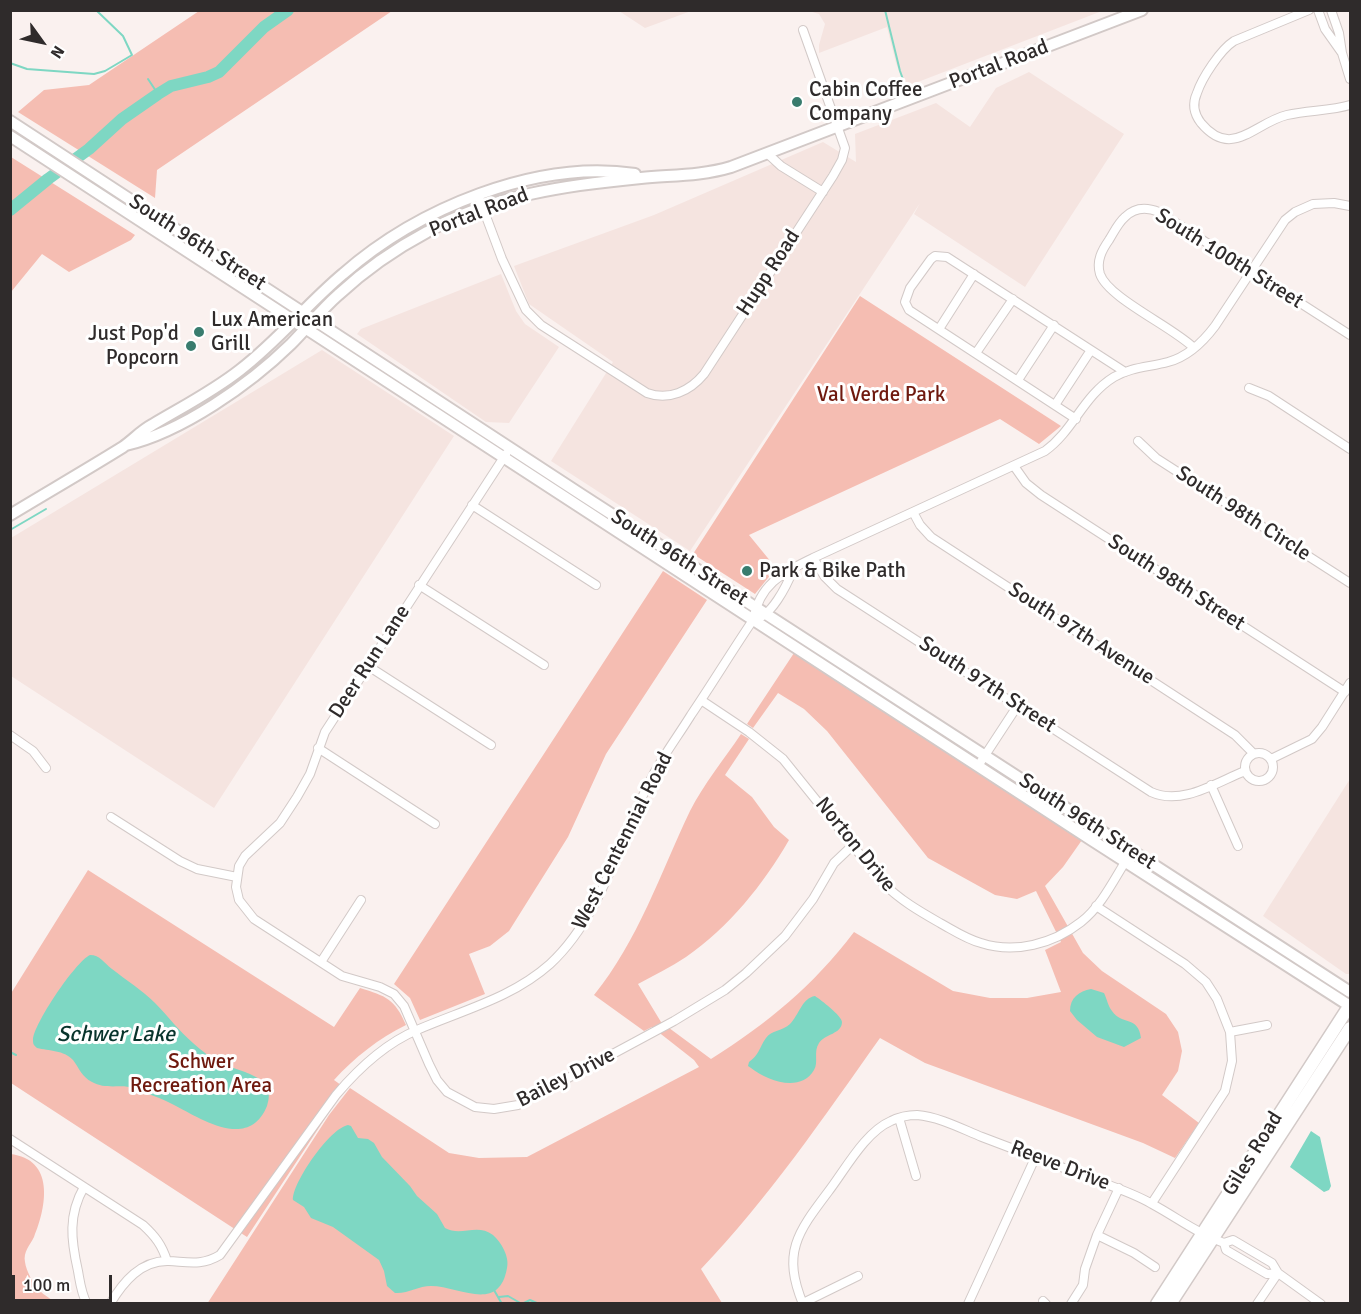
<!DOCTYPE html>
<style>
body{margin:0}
#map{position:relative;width:1361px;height:1314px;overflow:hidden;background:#faf1ef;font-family:Signika,sans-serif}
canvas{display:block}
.frame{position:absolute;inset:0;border:12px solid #2f2b2b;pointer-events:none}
.north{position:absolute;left:12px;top:12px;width:60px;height:60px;-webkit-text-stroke:4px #fff;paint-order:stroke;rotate:123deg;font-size:16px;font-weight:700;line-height:24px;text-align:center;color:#2f2b2b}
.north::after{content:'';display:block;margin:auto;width:21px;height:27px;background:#2f2b2b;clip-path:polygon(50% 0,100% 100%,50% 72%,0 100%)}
.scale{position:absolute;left:12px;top:1275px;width:100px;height:27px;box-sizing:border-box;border:3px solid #2f2b2b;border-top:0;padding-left:8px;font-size:18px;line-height:21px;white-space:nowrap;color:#2f2b2b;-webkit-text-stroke:4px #fff;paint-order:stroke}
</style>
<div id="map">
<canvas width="1361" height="1314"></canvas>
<div class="frame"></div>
<div class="north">N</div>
<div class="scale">100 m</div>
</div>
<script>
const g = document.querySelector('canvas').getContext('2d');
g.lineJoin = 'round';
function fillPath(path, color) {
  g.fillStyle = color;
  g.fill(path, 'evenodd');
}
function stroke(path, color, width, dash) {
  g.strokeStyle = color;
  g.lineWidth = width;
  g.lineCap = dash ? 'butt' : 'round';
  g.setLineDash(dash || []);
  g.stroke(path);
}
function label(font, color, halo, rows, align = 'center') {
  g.font = font + ' Signika,sans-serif';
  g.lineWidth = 6;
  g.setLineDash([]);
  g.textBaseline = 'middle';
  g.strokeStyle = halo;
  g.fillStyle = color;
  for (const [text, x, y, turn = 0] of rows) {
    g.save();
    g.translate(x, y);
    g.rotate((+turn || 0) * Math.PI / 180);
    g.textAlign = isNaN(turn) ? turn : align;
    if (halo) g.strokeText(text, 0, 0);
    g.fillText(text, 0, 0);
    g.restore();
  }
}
fillPath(new Path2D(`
 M619,11H691L645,28Z
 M809,11H1102L905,87L896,63L887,27L819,53V45L825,24L819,14Z
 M1029,72L1124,134L1025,287L914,214L920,203L690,551L551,461L613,362L529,304L514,266L654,215L823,142L856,162L855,134L936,103L970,127L996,88Z
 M501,274L516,311L525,324L559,347L509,423L486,422L357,334L361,329Z
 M322,350L454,436L214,808L11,676V538Z
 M1350,779V974H1346L1263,916Z`), '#f5e4e0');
fillPath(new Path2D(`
 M199,11H392L157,170L155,198L18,112L44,90L89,85Z
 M11,157L135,235L131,240L69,272L42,254L11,292Z
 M860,296L1061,426L1039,444L1000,419L749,535L776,568L755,594L693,554Z
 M663,571L707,600L606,754L568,837L509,931L490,946L469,954L485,994L420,1020L410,998L394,984Z
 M794,653L1082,840L1063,867L1045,886L1083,953L1102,971L1166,1014L1178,1032L1182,1051L1178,1071L1162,1095L1199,1123L1175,1158L1143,1143L925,1063L880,1038C824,1117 768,1199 701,1269L722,1303L207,1304L329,1115L350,1088L449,1153L479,1158L527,1157L699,1067L694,1060L652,1027L644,1031L594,995C638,941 660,874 690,811C703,785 725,758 741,734L749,739L725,775L752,797L774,827L789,840C763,885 729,927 686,957C671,967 654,975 638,984L661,1022L711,1059C768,1023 813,986 854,932L953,991L990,998H1027L1061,992L1045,950L1061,942L1036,891L1017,899L995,895L928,858L827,731L804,709L778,693L753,728L747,724Z
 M88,870L334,1027L360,988C386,996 395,999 406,1025C379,1038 354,1058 334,1080L345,1088L247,1237L11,1083L10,995Z
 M10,1154C55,1159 47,1206 34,1237C30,1245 23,1252 25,1262C26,1271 34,1285 40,1291C45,1296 50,1297 54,1303H11Z`), '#f5bdb2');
fillPath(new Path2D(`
 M90,955C100,955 104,963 112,969C126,980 142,990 155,1003C168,1016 179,1031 193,1043C202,1051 212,1059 223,1064C240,1072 278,1076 267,1106C249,1150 203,1120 176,1106C162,1098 145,1093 129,1087C117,1085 104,1089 92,1082C82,1077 79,1068 73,1060C64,1050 49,1051 37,1048C34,1045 33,1045 33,1040C33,1025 75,962 90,955Z
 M1091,989L1104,993C1107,999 1108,1006 1112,1011C1122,1026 1138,1015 1141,1038L1124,1047L1097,1037L1077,1020L1070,1011C1070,998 1079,991 1091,989Z
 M815,996C821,1000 842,1016 842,1022C842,1034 825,1034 819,1043C813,1052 819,1062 814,1070C801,1093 767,1081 751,1068L748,1066L749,1062C759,1055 759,1048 766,1038C771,1030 783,1031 790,1024C799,1015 802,998 815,996Z
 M348,1125L351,1126L358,1138L368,1139L374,1143L382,1157L410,1186L417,1196L437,1214L445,1228C461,1237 477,1223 493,1235C501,1242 510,1257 507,1268C499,1314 459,1286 431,1286C418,1286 408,1294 395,1293L387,1286L384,1271L379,1260L333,1227L311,1218L304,1207L293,1200C292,1183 330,1128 348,1125Z
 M1311,1131L1320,1137L1331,1186L1329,1190L1324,1192L1290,1167Z`), '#7ed7c3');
stroke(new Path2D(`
 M885,10L900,71L904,82
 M10,63L27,69L94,74L105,71L132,55L123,36L96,10
 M148,79L158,94
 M10,530L46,509
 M10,1052L16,1055
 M494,1290L502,1304
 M499,1297L508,1296L522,1304L530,1300L539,1304`), '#7ed7c3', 2);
stroke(new Path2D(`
 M10,210L48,179L89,149L122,119L158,94L171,86L208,77L219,72L264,27L288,10`), '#7ed7c3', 12);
const street = new Path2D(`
 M1309,10L1234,41C1220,50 1202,78 1197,93C1192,104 1194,114 1201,123C1232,160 1254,123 1287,115C1308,110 1330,111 1350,105
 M1318,10L1325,29L1342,53L1339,33L1331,10
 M1342,53L1350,79
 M768,154L781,166L823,192
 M478,195L502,259L526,310L541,325L647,393C669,401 690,391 704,374L833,176L842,160L845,148L803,30
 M939,329L974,274
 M1194,348C1173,327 1108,298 1100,274C1096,261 1102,250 1109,240C1114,232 1118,223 1125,217C1135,207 1147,207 1159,212L1350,335
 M976,353L1013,299
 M1018,380L1054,325
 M1249,388L1269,396L1350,449
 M1055,405L1091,350
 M1076,419L909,310L905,302L910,288L931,259L935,256L947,257L1125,372
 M1138,441L1156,458L1350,583
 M506,454L325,732L310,774L297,797L280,823L245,856L239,866L236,887L239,900L254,919L342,976L380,987L394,994L404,1006L429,1064L437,1080L447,1092L475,1107L494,1109L518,1105L674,1021L725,990L746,973L785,936L813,899L834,863L853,845
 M1014,466L1026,483L1041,495L1345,692
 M472,505L596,585
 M913,512L920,525L931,537L1235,735L1253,753
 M813,558L825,577L837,589L1151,792C1182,806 1215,783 1245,771
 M419,585L544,665
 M753,620C771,618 787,585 793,570
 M368,666L491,745
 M701,700L749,732L783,759L883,883C900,900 919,911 940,923C953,930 966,939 981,943C1015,954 1053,944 1081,922C1103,905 1116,875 1132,851
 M10,735L33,751L46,768
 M318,748L435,824
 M1245 767a14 14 0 1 1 28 0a14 14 0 1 1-28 0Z
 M1271,759L1312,739L1322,727L1350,683
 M978,766L1018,705
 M1211,785L1238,846
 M111,817L180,861L197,869L237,877
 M1096,906L1185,964L1206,982L1217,999L1230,1032L1232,1061L1225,1091L1152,1203
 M321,962L361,900
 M1230,1032L1267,1025
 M899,1118L916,1176
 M10,1139L143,1225C155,1236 162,1245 167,1261
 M84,1187C68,1215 71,1240 78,1271C80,1282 81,1293 87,1304
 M1097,1235L1134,1253L1155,1267
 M1278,1273L1267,1274L1226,1250L1224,1243L1233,1240L1272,1263L1278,1273L1321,1304
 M1043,1301L1046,1304
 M803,1303L858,1276
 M110,1304C123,1282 141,1260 169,1261C188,1262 202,1266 220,1255L336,1095C358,1069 384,1044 417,1030C463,1010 512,998 550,964C602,916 620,838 652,777C663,756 678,736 691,715C712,684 732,651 753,620C760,583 783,573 813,558L1045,451C1074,430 1083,396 1114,377C1131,367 1150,367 1168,362C1187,357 1203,342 1215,326L1285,220L1295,212L1313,204L1334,203L1350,206
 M803,1304C782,1253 797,1233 828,1192C845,1170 865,1132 891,1121C899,1117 909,1115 917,1115C940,1117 962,1129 982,1137C1021,1152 1059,1166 1098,1181C1116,1188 1135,1194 1152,1204C1178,1218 1196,1233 1224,1243
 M968,1304L1036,1156
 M1071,1304L1083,1285L1085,1269L1097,1235L1119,1188
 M1257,1304L1278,1273`);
const secondary = new Path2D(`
 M10,121L582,495L1350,992
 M10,136L1090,839L1350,1006
 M126,445C182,432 250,384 291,344C307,328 321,310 338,295C365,270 395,249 427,232C493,195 567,185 641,178C671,175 701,176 731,167L1142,10
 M10,515C48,492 86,470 123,447C133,440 141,431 152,425C182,407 212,392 240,370C278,341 307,304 343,274C417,209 536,159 635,174`);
const primary = new Path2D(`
 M1157,1304L1350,1005
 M1170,1304L1350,1028`);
stroke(street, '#d2c9c7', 10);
stroke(secondary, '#d2c9c7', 14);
stroke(primary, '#d2c9c7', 15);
stroke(street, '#fff', 8);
stroke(secondary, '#fff', 10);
stroke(primary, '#fff', 12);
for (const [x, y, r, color] of [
 [797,102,6,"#397c6e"],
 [199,332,6,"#397c6e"],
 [191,346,6,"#397c6e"],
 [747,571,6,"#397c6e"]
]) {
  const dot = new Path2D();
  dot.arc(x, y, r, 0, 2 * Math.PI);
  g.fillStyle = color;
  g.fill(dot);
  stroke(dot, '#fff', 2);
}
label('21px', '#2f2b2b', '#fff', [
 ["Portal Road",999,65,-21],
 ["Portal Road",479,213,-21],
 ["South 96th Street",197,243,33],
 ["South 100th Street",1229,259,32],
 ["Hupp Road",769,273,-57],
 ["South 98th Circle",1243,514,33],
 ["South 96th Street",679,558,33],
 ["South 98th Street",1176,583,33],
 ["South 97th Avenue",1081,634,33],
 ["Deer Run Lane",370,662,-57],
 ["South 97th Street",987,685,33],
 ["South 96th Street",1087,822,33],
 ["West Centennial Road",623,841,-63],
 ["Norton Drive",855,845,51],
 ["Bailey Drive",566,1078,-27],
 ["Giles Road",1253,1154,-58],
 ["Reeve Drive",1060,1166,21]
]);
label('21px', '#2f2b2b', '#fff', [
 ["Cabin Coffee",809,90],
 ["Company",809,114],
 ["Lux American",211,320],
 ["Grill",211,344],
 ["Just Pop'd",179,334,"right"],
 ["Popcorn",179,358,"right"],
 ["Park & Bike Path",759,571]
], 'left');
label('21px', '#6f190e', '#fff', [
 ["Val Verde Park",881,395],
 ["Schwer",201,1062],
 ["Recreation Area",201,1086]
]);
label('italic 22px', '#08342c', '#fff', [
 ["Schwer Lake",116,1035]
]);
</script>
